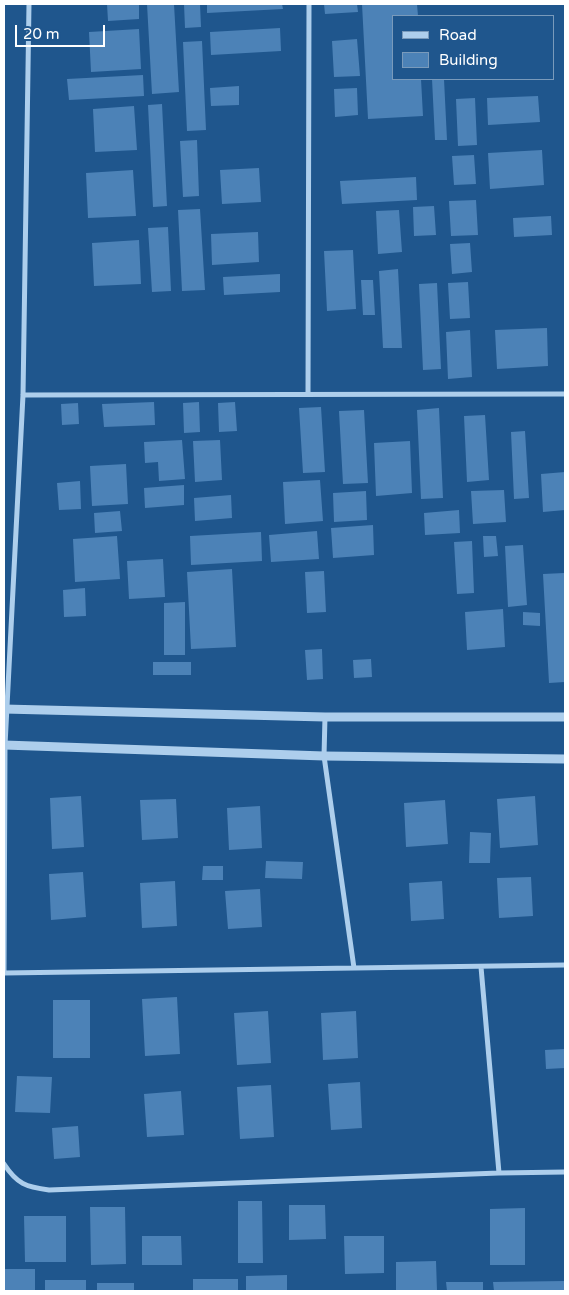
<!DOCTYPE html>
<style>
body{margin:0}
#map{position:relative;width:569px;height:1295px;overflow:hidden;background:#1f568d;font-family:"Varela Round",sans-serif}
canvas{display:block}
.frame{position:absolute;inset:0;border:5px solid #fff;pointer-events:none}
.legend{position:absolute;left:392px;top:15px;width:162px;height:65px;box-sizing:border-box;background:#1f568d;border:1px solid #799abb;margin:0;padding:6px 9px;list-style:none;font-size:15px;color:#fff}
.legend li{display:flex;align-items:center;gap:10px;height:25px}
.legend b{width:25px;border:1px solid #799abb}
.scale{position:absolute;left:15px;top:25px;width:90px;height:22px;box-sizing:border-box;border:2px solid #fff;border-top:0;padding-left:6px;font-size:15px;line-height:18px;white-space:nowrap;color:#fff;-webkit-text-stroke:4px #1f568d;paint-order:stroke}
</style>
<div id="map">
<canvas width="569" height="1295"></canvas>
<div class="frame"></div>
<ul class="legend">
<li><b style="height:6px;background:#adceec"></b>Road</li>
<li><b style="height:14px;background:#4c82b7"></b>Building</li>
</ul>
<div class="scale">20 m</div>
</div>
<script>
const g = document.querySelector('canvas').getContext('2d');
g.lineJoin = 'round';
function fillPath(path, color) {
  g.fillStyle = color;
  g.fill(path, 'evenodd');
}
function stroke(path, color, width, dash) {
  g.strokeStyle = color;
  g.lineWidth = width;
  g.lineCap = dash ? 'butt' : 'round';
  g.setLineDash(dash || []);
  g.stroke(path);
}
fillPath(new Path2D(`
 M107,4H139V19L108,21Z
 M147,4H174L179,92L152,94Z
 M184,4H200L201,27L185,28Z
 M207,4H282L283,9L207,13Z
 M324,4H357L358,12L325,14Z
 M362,4H417L418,16H393V79H421L423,116L368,119Z
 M280,28L281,51L211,55L210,32Z
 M139,29L141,69L91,72L89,32Z
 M357,39L360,76L334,77L332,41Z
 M202,41L206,130L187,131L183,42Z
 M143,75L144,96L69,100L67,79Z
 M432,79H444L447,140H435Z
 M239,86V105L211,106L210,88Z
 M357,88L358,115L335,117L334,89Z
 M538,96L540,122L488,125L487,98Z
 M475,98L477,145L458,146L456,99Z
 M162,104L167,206L153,207L148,105Z
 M134,106L137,150L95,152L93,109Z
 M197,140L199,196L183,197L180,141Z
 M542,150L544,185L490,189L488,153Z
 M474,155L476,184L454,185L452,156Z
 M259,168L261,202L222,204L220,170Z
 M133,170L136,216L88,218L86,173Z
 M416,177L417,200L342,204L340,181Z
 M476,200L478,235L451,236L449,201Z
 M434,206L436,235L414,236L413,207Z
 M200,209L205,290L182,291L178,210Z
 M399,210L402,252L378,254L376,211Z
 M551,216L552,235L514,237L513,218Z
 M168,227L171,291L152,292L148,228Z
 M258,232L259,262L212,265L211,234Z
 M139,240L141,284L94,286L92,243Z
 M470,243L472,272L452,274L450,244Z
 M353,250L356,309L327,311L324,251Z
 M398,269L402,348H383L379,271Z
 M280,274V292L224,295L223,277Z
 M361,280H373L375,315H363Z
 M468,282L470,318L450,319L448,283Z
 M437,283L441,369L423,370L419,284Z
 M547,328L548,366L497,369L495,330Z
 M470,330L472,377L448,379L446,332Z
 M154,402L155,425L104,427L102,404Z
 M199,402L200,432L184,433L183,403Z
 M235,402L237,431L219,432L218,403Z
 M78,403L79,424L62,425L61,404Z
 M321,407L325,472L303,473L299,408Z
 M439,408L443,498L421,499L417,410Z
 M364,410L368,483L343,484L339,411Z
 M485,415L489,480L467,482L464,416Z
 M525,431L529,498L514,499L511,432Z
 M182,440L185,479L159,481L158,462L145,463L144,442Z
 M220,440L222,480L195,482L193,441Z
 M410,441L412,493L376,496L374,443Z
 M126,464L128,504L92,506L90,466Z
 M565,472V510L543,512L541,474Z
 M320,480L323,521L285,524L283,482Z
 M80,481L81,509L59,510L57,483Z
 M184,485V505L145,508L144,488Z
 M504,490L506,522L473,524L471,491Z
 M366,491L367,520L334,522L333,493Z
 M231,495L232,518L195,521L194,498Z
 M459,510L460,533L425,535L424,513Z
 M120,511L122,531L95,533L94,513Z
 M373,525L374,555L333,558L331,528Z
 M317,531L319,559L271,562L269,535Z
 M261,532L262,561L191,565L190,536Z
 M117,536L120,579L75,582L73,539Z
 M483,536H496L498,556L484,557Z
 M472,541L474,593L457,594L454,542Z
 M523,545L527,605L508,607L505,546Z
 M163,559L165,597L129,599L127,561Z
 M232,569L236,647L191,649L187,572Z
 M324,571L326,612L307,613L305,572Z
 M564,573L565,682L549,683L543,574Z
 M85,588L86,616L64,617L63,590Z
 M185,602V655H164V603Z
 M503,609L505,647L467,650L465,612Z
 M523,612L540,613V626L523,625Z
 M322,649L323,679L307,680L305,650Z
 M371,659L372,677L354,678L353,660Z
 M153,662H191V675H153Z
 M81,796L84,847L52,849L50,798Z
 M535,796L538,845L500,848L497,799Z
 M176,799L178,838L142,840L140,800Z
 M445,800L448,844L406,847L404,803Z
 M260,806L262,848L229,850L227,808Z
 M470,832L491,833L490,863H469Z
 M266,861L303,862L302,879L265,878Z
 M203,866H223V880H202Z
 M83,872L86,917L51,920L49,874Z
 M531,877L533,916L499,918L497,878Z
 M175,881L177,926L142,928L140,883Z
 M442,881L444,919L411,921L409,883Z
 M260,889L262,927L228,929L225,891Z
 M177,997L180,1054L145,1056L142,999Z
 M53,1000H90V1058H53Z
 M268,1011L271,1063L237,1065L234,1013Z
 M356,1011L358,1058L323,1060L321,1013Z
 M565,1049V1068L546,1069L545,1050Z
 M17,1076L52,1077L50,1113L15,1112Z
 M360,1082L362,1128L331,1130L328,1084Z
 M271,1085L274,1137L240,1139L237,1087Z
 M181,1091L184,1135L147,1137L144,1094Z
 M78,1126L80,1157L54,1159L52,1128Z
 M238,1201H262L263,1263H238Z
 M289,1205H325L326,1239L289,1240Z
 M90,1207H125L126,1264L91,1265Z
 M525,1208V1265H490V1209Z
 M24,1216H66V1262H25Z
 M142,1236H181L182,1265H142Z
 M344,1236H384V1273L345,1274Z
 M436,1261L437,1291H396V1262Z
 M4,1269H35V1291H4Z
 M287,1275V1291H246V1276Z
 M193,1279H238V1291H193Z
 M45,1280H86V1291H45Z
 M565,1281V1291H494L493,1282Z
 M446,1282H483V1291H447Z
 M97,1283H134V1291H97Z`), '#4c82b7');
stroke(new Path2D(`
 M308,394L309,4
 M23,395L565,394
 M325,717L324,756L354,968
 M481,967L499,1173
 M4,972L5,745L23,395L29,4
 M4,973L565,965
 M4,1164C17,1184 26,1187 49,1190L499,1173L565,1172`), '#adceec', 5);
stroke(new Path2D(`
 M4,709L325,717H565
 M4,745L324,756L565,759`), '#adceec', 9);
</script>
